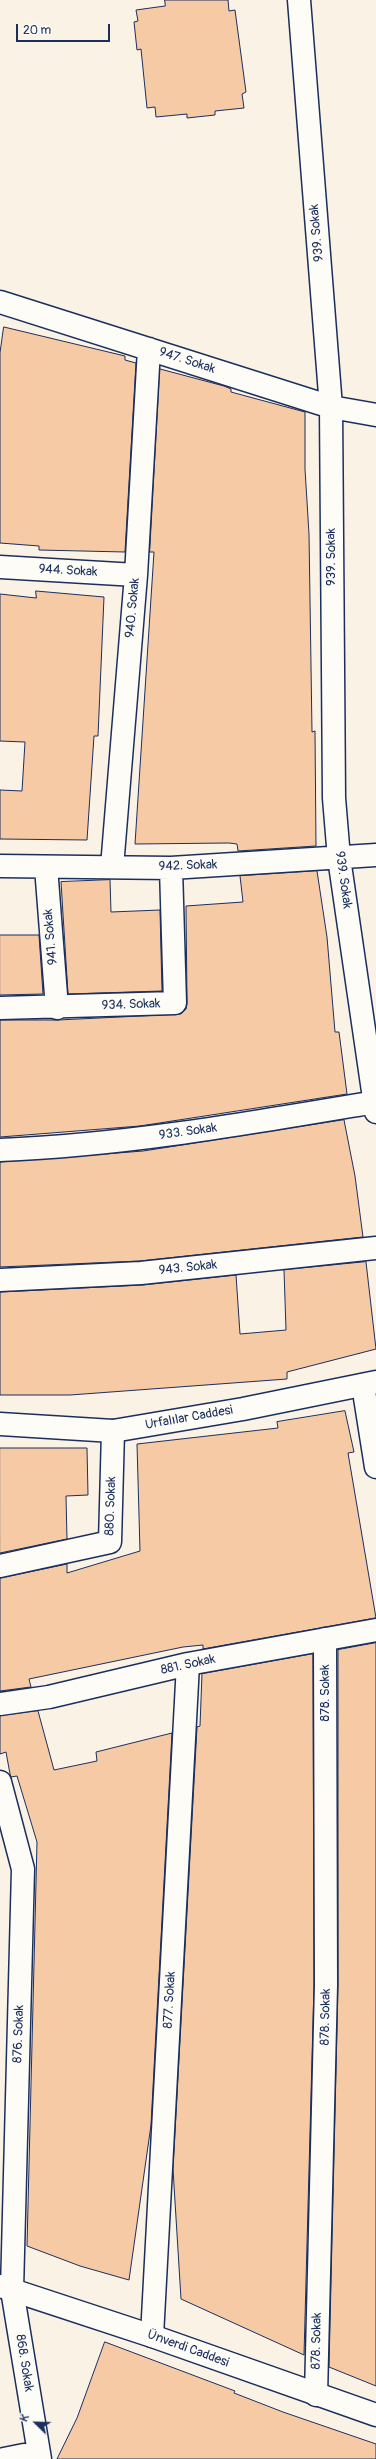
<!DOCTYPE html>
<meta charset="utf-8">
<style>
body{margin:0}
#map{position:relative;width:376px;height:2459px;overflow:hidden;background:#fbf2e6;font-family:Pangolin,sans-serif}
canvas{display:block}
.north{position:absolute;left:16px;top:2403px;width:40px;height:40px;-webkit-text-stroke:3px #fdfcf7;paint-order:stroke;rotate:293deg;font-size:11px;font-weight:700;line-height:16px;text-align:center;color:#1b2f5e}
.north::after{content:'';display:block;margin:auto;width:14px;height:18px;background:#1b2f5e;clip-path:polygon(50% 0,100% 100%,50% 72%,0 100%)}
.scale{position:absolute;left:16px;top:24px;width:94px;height:18px;box-sizing:border-box;border:2px solid #1b2f5e;border-top:0;padding-left:5px;font-size:12px;line-height:14px;white-space:nowrap;color:#1b2f5e;-webkit-text-stroke:3px #fdfcf7;paint-order:stroke}
</style>
<div id="map">
<canvas width="376" height="2459"></canvas>
<div class="north">K</div>
<div class="scale">20 m</div>
</div>
<script>
const g = document.querySelector('canvas').getContext('2d');
g.lineJoin = 'round';
function fillPath(path, color) {
  g.fillStyle = color;
  g.fill(path, 'evenodd');
}
function stroke(path, color, width, dash) {
  g.strokeStyle = color;
  g.lineWidth = width;
  g.lineCap = dash ? 'butt' : 'round';
  g.setLineDash(dash || []);
  g.stroke(path);
}
function label(font, color, halo, rows, align = 'center') {
  g.font = font + ' Pangolin,sans-serif';
  g.lineWidth = 3.5;
  g.setLineDash([]);
  g.textBaseline = 'middle';
  g.strokeStyle = halo;
  g.fillStyle = color;
  for (const [text, x, y, turn = 0] of rows) {
    g.save();
    g.translate(x, y);
    g.rotate((+turn || 0) * Math.PI / 180);
    g.textAlign = isNaN(turn) ? turn : align;
    if (halo) g.strokeText(text, 0, 0);
    g.fillText(text, 0, 0);
    g.restore();
  }
}
const building = new Path2D(`
 M165,0H228L229,11L235,10L246,92L242,94L244,108L215,111V115L187,118V114L156,117L155,107L147,108L141,49L137,50L134,22L138,21L136,10L165,6Z
 M4,327L125,356V360L136,363L125,552L39,550V546L0,543V353Z
 M160,369L224,386L231,389V392L305,412V469L309,534L312,732L315,731L316,846L238,851L237,844L229,843L135,844L154,552H150Z
 M36,591L104,597L98,736H94L87,840L0,839V790L22,791L25,742L0,741V594L36,598Z
 M317,871L327,937L335,1032H339L347,1094L140,1126L0,1137V1020H58L181,1014L186,1009L187,1003L186,906L243,902L240,876Z
 M110,880L111,912L160,910L162,991L68,994L61,882Z
 M0,935H39L43,994L0,995Z
 M344,1120L355,1176L363,1237L140,1261L0,1267V1162L143,1151Z
 M366,1262L376,1349L287,1372V1379L70,1395H0V1292L142,1285L236,1275L240,1334L286,1330L284,1270Z
 M345,1411L354,1452L348,1453L376,1618L203,1649V1645L183,1647L29,1679L31,1687L0,1691V1578L67,1564V1573L140,1551L137,1444L278,1428L277,1422Z
 M0,1448H87L88,1495L66,1496L67,1539L0,1553Z
 M376,1643V2386L329,2367L338,1985V1650Z
 M313,1654L314,1985L304,2355L181,2299L173,2169L197,1727L200,1726L202,1674Z
 M38,1711L54,1770L97,1761L96,1752L172,1733L151,2125L129,2280L80,2266L27,2246L37,1842L17,1776L11,1777L10,1774L6,1752L0,1754V1716Z
 M105,2342L235,2391L234,2393L283,2412L376,2444V2459H57L77,2418Z`);
fillPath(building, '#f5caa4');
stroke(building, '#1b2f5e', 1);
const minor = new Path2D(`
 M299,0L331,407L334,798L339,858L376,1112
 M0,302L331,407L376,415
 M0,567L136,575
 M0,866L171,868L376,855
 M46,867L57,1008
 M112,867L136,575L149,349
 M0,1008L175,1003L171,868
 M0,1150C126,1145 250,1123 375,1102
 M0,1280L141,1273L376,1248
 M363,1385L376,1467
 M0,1566L110,1542L113,1431
 M0,1704L49,1697L188,1664L376,1630
 M0,1782L23,1869L12,2290L40,2459
 M152,2336L188,1664
 M316,2395L326,1985L325,1639
 M4,2459L24,2455L28,2459`);
const tertiary = new Path2D(`
 M0,1424L113,1431L243,1409L376,1382`);
const secondary = new Path2D(`
 M0,2286L152,2336L376,2415`);
stroke(minor, '#1b2f5e', 25);
stroke(tertiary, '#1b2f5e', 25);
stroke(secondary, '#1b2f5e', 25);
stroke(minor, '#fdfcf7', 22);
stroke(tertiary, '#fdfcf7', 22);
stroke(secondary, '#fdfcf7', 22);
label('13px', '#1b2f5e', '#fdfcf7', [
 ["939. Sokak",317,233,-95],
 ["947. Sokak",187,361,18],
 ["939. Sokak",332,557,-90],
 ["944. Sokak",68,571,3],
 ["940. Sokak",133,608,-85],
 ["942. Sokak",188,866,-2],
 ["939. Sokak",343,880,82],
 ["941. Sokak",51,937,-95],
 ["934. Sokak",131,1005,-2],
 ["933. Sokak",188,1132,-8],
 ["943. Sokak",188,1268,-6],
 ["Urfalılar Caddesi",189,1418,-10],
 ["880. Sokak",111,1506,-88],
 ["881. Sokak",188,1665,-12],
 ["878. Sokak",326,1693,-90],
 ["877. Sokak",170,2000,-87],
 ["878. Sokak",326,2017,-89],
 ["876. Sokak",19,2034,-88],
 ["878. Sokak",317,2341,-89],
 ["Ünverdi Caddesi",188,2349,20],
 ["868. Sokak",24,2363,81]
]);
</script>
